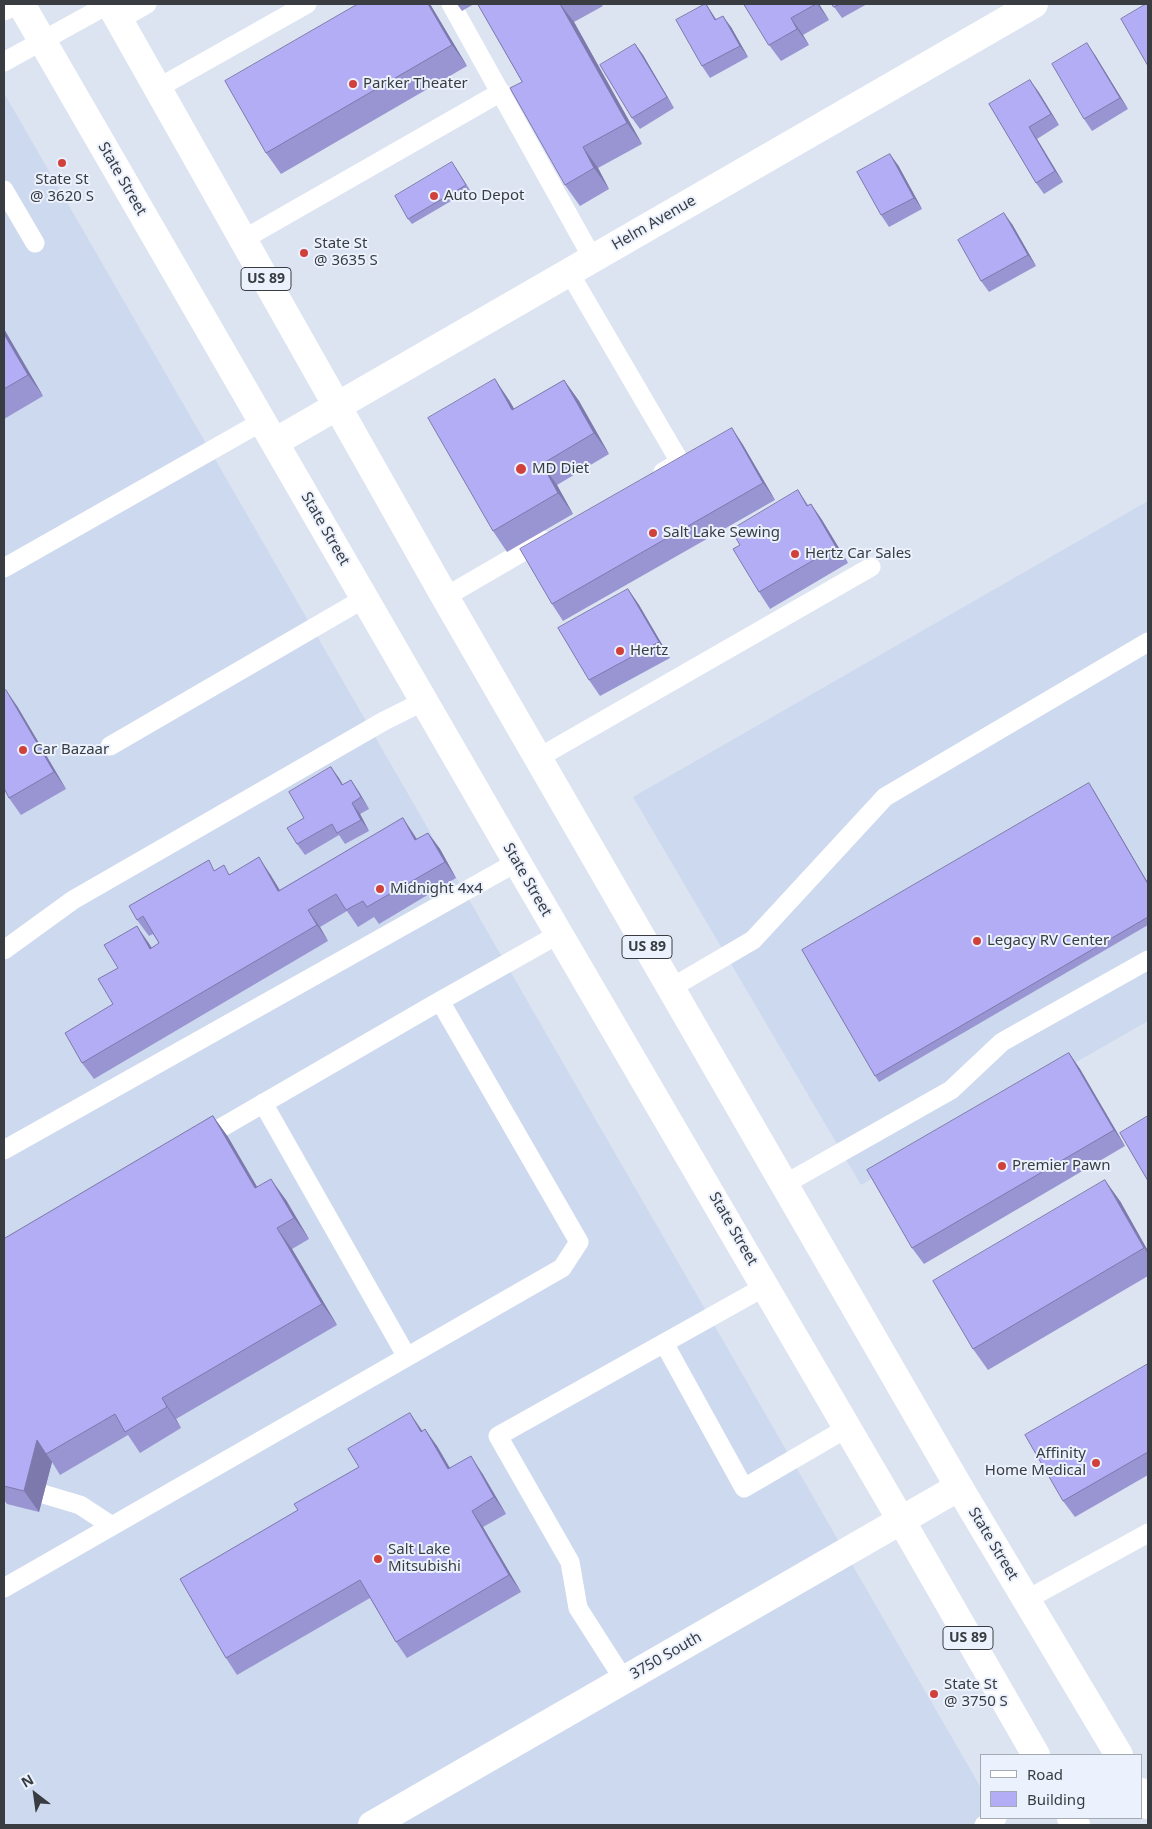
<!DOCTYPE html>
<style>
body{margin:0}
#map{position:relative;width:1152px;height:1829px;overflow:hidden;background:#dce4f2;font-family:"Noto Sans",sans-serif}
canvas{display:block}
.frame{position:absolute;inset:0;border:5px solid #393d42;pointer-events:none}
.legend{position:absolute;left:980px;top:1754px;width:162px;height:65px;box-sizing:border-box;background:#ebf1fd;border:1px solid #a4a9b2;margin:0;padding:6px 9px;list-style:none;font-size:15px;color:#393d42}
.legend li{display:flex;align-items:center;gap:10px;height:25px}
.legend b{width:25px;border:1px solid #a4a9b2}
.north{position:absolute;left:10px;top:1769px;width:50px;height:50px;-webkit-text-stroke:4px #ebf1fd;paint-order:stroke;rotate:330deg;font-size:14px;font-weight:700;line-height:20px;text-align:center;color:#393d42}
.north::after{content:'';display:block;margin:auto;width:18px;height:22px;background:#393d42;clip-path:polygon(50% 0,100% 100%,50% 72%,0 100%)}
</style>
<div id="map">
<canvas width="1152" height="1829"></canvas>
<div class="frame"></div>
<ul class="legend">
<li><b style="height:6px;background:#fff"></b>Road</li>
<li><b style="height:14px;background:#b2adf5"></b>Building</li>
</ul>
<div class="north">N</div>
</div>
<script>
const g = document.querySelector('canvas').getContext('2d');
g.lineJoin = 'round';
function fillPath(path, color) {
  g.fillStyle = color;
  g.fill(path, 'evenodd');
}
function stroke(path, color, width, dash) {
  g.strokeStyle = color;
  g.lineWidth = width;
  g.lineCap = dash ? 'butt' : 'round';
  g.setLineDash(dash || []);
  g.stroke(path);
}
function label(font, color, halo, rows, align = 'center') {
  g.font = font + ' "Noto Sans",sans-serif';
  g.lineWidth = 4;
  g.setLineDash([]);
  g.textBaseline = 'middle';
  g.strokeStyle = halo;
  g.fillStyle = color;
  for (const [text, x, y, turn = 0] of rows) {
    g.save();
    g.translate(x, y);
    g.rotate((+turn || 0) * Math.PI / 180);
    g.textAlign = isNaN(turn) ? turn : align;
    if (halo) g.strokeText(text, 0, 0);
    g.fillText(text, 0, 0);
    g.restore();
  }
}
fillPath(new Path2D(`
 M4,93L981,1788V1818L1002,1825H4Z
 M1148,501V1021L861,1185L633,797Z`), '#cdd9ee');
stroke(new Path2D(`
 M451,4L593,259
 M4,11L19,4
 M119,20L147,4
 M4,62L109,4
 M158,88L307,4
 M4,190L35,243
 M244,239L501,92
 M569,272L680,462L663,472
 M4,568L263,421
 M445,597L543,540
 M110,746L365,598
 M538,758L871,567
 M4,950L73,900L384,721L424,701
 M671,988L753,940L885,797L1148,642
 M440,1001L559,934
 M263,1103L407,1357
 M4,1150L517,862
 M785,1184L951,1090L1002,1042L1148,960
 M664,1343L744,1488L847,1428
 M43,1494L80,1505L112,1526
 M4,1588L562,1268L579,1242L440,1001L200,1140
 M1026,1600L1148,1533
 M624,1680L578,1608L570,1562L498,1436L766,1286
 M984,1825L997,1818`), '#fff', 19);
stroke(new Path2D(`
 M275,442L1034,4
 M372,1825L959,1487`), '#fff', 28);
stroke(new Path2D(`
 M21,4L517,862L901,1520L1036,1755
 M110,4L445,597L959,1487L1119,1755
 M1141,1792L1148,1805
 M1071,1818L1076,1825`), '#fff', 28);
fillPath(new Path2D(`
 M430,4L467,66L281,174L266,153Z
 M457,4H474L462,11Z
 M478,4H601L603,6L574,22L642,144L598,168L609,189L580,206L565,185L522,82Z
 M706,4L716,19L731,27L748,57L710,78L702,66Z
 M744,4H819L829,20L803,35L809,45L781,61L769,45Z
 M832,4H867L842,18Z
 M635,44L643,55L674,108L640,129L632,118Z
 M1095,55L1128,109L1092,131L1084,119Z
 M1038,91L1059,125L1037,139L1063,182L1044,194L1036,183L989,104Z
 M898,165L922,209L889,227L881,215Z
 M456,168L470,190L412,224L408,219Z
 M1012,224L1036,266L989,292L981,281Z
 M4,329L43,396L4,419Z
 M564,380L579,401L609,454L557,485L573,514L507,552L493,531L509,400L514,409Z
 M732,428L743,445L775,500L563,621L552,604Z
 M798,490L808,505L811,504L822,520L848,563L770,609L759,592L740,545Z
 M628,589L639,605L670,658L600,696L589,680Z
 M17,706L66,789L21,815L9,798Z
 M331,767L343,785L351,780L359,792L369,809L360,814L369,831L345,844L339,835L305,855L297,844L304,818Z
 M1093,789L1148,883V925L879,1082L875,1076Z
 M403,818L417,839L428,833L440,849L456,878L379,924L374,917L358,927L347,911L320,927L328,941L94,1079L82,1063L113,1004L118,968L148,942L152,948L159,943L153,934L149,936L137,920L215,870L230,874H270L280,890Z
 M1069,1053L1080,1069L1125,1146L924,1264L912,1248Z
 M213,1116L228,1137L257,1187L286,1200L309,1239L292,1249L337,1325L176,1419L181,1428L140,1453L128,1435L60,1475L52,1462L39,1512L7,1504L4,1500V1239Z
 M1120,1201L1148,1251V1276L988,1370L973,1349Z
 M1148,1364V1475L1075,1517L1063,1501Z
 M422,1431L437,1446L450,1468L482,1473L506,1514L483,1527L521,1592L407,1658L396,1642L370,1598L237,1675L226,1658L298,1510Z`), '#9995d3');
fillPath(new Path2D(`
 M428,4H430L467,66L452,45Z
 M560,4L574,22L642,144L627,123Z
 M706,4L713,15L723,31L715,20Z
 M817,4H819L829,20Z
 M723,16L731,27L748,57L740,46Z
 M791,18L803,35L809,45L797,29Z
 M1087,43L1095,55L1128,109L1120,98Z
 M635,44L643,55L674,108L667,97Z
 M1030,80L1038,91L1059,125L1051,114Z
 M1029,127L1037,139L1063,182L1055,171Z
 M583,147L598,168L609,189L594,168Z
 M890,154L898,165L922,209L914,198Z
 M1004,213L1012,224L1036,266L1028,255Z
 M4,329L43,396L28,375L4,334Z
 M495,379L509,400L527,431L512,410Z
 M564,380L579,401L609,454L594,433Z
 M732,428L743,445L775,500L763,483Z
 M542,464L557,485L573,514L558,493Z
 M811,504L822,520L848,563L836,547Z
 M628,589L639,605L670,658L659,642Z
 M6,690L17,706L66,789L54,772Z
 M331,767L339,778L350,797L342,785Z
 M351,780L359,792L369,809L361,797Z
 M1089,783L1148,883V884Z
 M352,803L360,814L369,831L361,820Z
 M403,818L414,835L427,856L415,840Z
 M428,833L440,849L456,878L445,862Z
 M259,857L270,874L290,908L278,891Z
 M308,910L320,927L328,941L317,925Z
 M137,926L148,942L162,965L150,949Z
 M1069,1053L1080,1069L1125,1146L1114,1130Z
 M213,1116L228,1137L270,1209L255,1188Z
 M271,1179L286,1200L309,1239L294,1218Z
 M1105,1180L1120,1201L1148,1251V1254Z
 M277,1228L292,1249L337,1325L322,1304Z
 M162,1398L176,1419L181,1428L167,1407Z
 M410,1413L421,1429L433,1448L421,1432Z
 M425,1429L437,1446L460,1486L448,1469Z
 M37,1440L52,1462L39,1512L24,1491Z
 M471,1456L482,1473L506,1514L494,1497Z
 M472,1511L483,1527L521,1592L509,1575Z`), '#7d79ac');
const building = new Path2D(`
 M358,4H428L452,45L266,153L225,81Z
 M478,4H560L627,123L583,147L594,168L565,185L510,88L522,82Z
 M705,4H706L715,20L723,16L740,46L702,66L676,20Z
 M744,4H816L791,18L797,29L769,45Z
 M832,4H840L834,7Z
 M1146,4H1148V66L1121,19Z
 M1087,43L1120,98L1084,119L1052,64Z
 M635,44L667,97L632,118L600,65Z
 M1030,80L1051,114L1029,127L1055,171L1036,183L989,104Z
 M890,154L914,198L881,215L857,172Z
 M452,162L466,185L408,219L395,196Z
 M1004,213L1028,255L981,281L958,240Z
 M4,334L28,375L4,389Z
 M495,379L512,410L564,380L594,433L542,464L558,493L493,531L428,418Z
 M732,428L763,483L552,604L520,549Z
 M798,490L807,506L811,504L836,547L759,592L733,549L740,545L731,530Z
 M628,589L659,642L589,680L558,628Z
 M6,690L54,772L9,798L4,788V691Z
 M331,767L342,785L351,780L361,797L352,803L361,820L337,833L332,824L297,844L287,828L304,818L289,792Z
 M1089,783L1148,884V917L875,1076L802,950Z
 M403,818L415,840L428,833L445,862L367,907L363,901L346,910L336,894L308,910L317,925L82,1063L65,1033L113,1004L98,979L118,968L104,945L137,926L150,949L159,943L143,916L137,920L129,906L209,860L214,871L224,865L229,875L259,857L278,891Z
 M1069,1053L1114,1130L912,1248L867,1170Z
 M213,1116L255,1188L271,1179L294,1218L277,1228L322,1304L162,1398L167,1407L125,1432L115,1414L46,1454L37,1440L24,1491L4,1486V1239Z
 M1148,1116V1181L1120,1133Z
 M1105,1180L1144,1248L973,1349L933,1281Z
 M1148,1364V1452L1063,1501L1025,1435Z
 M410,1413L421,1432L425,1429L448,1469L471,1456L494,1497L472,1511L509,1575L396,1642L360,1580L226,1658L180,1579L298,1510L294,1504L359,1467L348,1449Z`);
fillPath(building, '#b2adf5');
stroke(building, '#7d79ac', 1);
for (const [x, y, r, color] of [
 [353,84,5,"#d0413b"],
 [62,163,5,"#d0413b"],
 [434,196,5,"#d0413b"],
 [304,253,5,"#d0413b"],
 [521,469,6,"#d0413b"],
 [653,533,5,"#d0413b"],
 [795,554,5,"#d0413b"],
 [620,651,5,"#d0413b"],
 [23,750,5,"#d0413b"],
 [380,889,5,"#d0413b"],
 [977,941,5,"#d0413b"],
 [1002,1166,5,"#d0413b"],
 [1096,1463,5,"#d0413b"],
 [378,1559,5,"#d0413b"],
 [934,1694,5,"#d0413b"]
]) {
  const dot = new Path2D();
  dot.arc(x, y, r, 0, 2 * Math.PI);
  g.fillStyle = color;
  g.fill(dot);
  stroke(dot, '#ebf1fd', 2);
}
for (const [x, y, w] of [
 [266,279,50],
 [647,947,50],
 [968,1638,50]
]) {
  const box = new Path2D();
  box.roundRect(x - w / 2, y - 11.5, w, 23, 4);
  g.fillStyle = '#ebf1fd';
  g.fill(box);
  stroke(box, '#393d42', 1);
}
label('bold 14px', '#393d42', null, [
 ["US 89",266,279],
 ["US 89",647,947],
 ["US 89",968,1638]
]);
label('15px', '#393d42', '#ebf1fd', [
 ["Parker Theater",363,84],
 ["State St",62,180,"center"],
 ["@ 3620 S",62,197,"center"],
 ["Auto Depot",444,196],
 ["State St",314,244],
 ["@ 3635 S",314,261],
 ["MD Diet",532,469],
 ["Salt Lake Sewing",663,533],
 ["Hertz Car Sales",805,554],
 ["Hertz",630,651],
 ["Car Bazaar",33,750],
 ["Midnight 4x4",390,889],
 ["Legacy RV Center",987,941],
 ["Premier Pawn",1012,1166],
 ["Affinity",1086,1454,"right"],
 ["Home Medical",1086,1471,"right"],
 ["Salt Lake",388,1550],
 ["Mitsubishi",388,1567],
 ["State St",944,1685],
 ["@ 3750 S",944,1702]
], 'left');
label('15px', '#393d42', '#ebf1fd', [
 ["State Street",122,179,60],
 ["Helm Avenue",654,223,-30],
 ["State Street",325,529,60],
 ["State Street",527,880,60],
 ["State Street",733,1229,60],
 ["State Street",993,1544,59],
 ["3750 South",666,1656,-30]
]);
</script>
